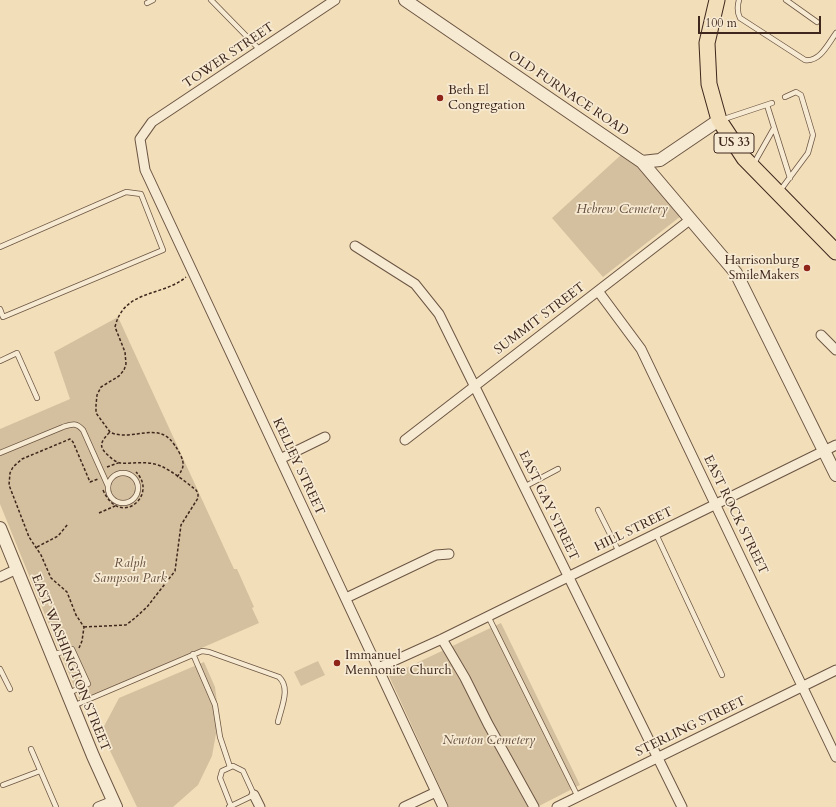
<!DOCTYPE html>
<style>
body{margin:0}
#map{position:relative;width:836px;height:807px;overflow:hidden;background:#f2dfb9;font-family:Cardo,serif}
canvas{display:block}
.scale{position:absolute;left:698px;top:16px;width:123px;height:18px;box-sizing:border-box;border:2px solid #3f271d;border-top:0;padding-left:5px;font-size:12px;line-height:14px;white-space:nowrap;color:#3f271d;-webkit-text-stroke:3px #f7ead2;paint-order:stroke}
</style>
<div id="map">
<canvas width="836" height="807"></canvas>
<div class="scale">100 m</div>
</div>
<script>
const g = document.querySelector('canvas').getContext('2d');
g.lineJoin = 'round';
function fillPath(path, color) {
  g.fillStyle = color;
  g.fill(path, 'evenodd');
}
function stroke(path, color, width, dash) {
  g.strokeStyle = color;
  g.lineWidth = width;
  g.lineCap = dash ? 'butt' : 'round';
  g.setLineDash(dash || []);
  g.stroke(path);
}
function label(font, color, halo, rows, align = 'center') {
  g.font = font + ' Cardo,serif';
  g.lineWidth = 3.5;
  g.setLineDash([]);
  g.textBaseline = 'middle';
  g.strokeStyle = halo;
  g.fillStyle = color;
  for (const [text, x, y, turn = 0] of rows) {
    g.save();
    g.translate(x, y);
    g.rotate((+turn || 0) * Math.PI / 180);
    g.textAlign = isNaN(turn) ? turn : align;
    if (halo) g.strokeText(text, 0, 0);
    g.fillText(text, 0, 0);
    g.restore();
  }
}
fillPath(new Path2D(`
 M622,154L645,173L681,216L603,277L552,218Z
 M118,317L234,569H237L254,607L252,608L259,623L80,701L0,504V429L70,399L54,352Z
 M501,623L580,785L537,807H449L389,676Z
 M318,661L325,675L301,686L294,672Z
 M204,662L215,687L219,717L212,756L198,785L173,807H137L101,732L119,698Z`), '#d4c09e');
const service = new Path2D(`
 M211,0L261,51
 M739,0C737,7 737,12 740,18L805,60C820,62 828,44 836,33
 M786,0L817,22
 M147,3L153,0
 M767,105L790,178
 M721,120L772,103
 M753,165L774,128
 M779,192L808,153L813,135L801,95L796,92L785,97
 M0,247L126,192L141,194L163,250L3,317L0,309
 M0,361L17,353L37,398
 M0,453L63,427C72,424 76,422 83,430L108,486
 M108 488a15 15 0 1 1 30 0a15 15 0 1 1-30 0Z
 M524,487L558,469
 M598,510L619,552
 M656,534L722,675
 M488,616L578,797
 M193,654L215,705L220,737L230,767
 M52,655L72,649L88,684L69,693
 M0,669L10,689
 M73,706L202,651L209,652L279,677C291,688 281,708 278,722
 M31,749L56,807
 M3,785L40,771
 M229,807L254,795L243,771L233,766L222,771L220,778L231,806`);
const minor = new Path2D(`
 M335,0L152,122L140,139L145,170L443,807
 M355,246L415,284L439,314L682,807
 M598,291L641,349L836,757
 M821,335L836,350
 M405,440L691,219
 M280,459L325,437
 M0,577L17,569
 M346,598L436,555L449,554
 M442,639L465,678L488,724L534,807
 M378,668L442,639L836,445
 M254,795L260,807
 M98,807L113,801
 M404,807L436,792
 M557,807L836,670`);
const tertiary = new Path2D(`
 M405,0L642,162L660,160L719,120
 M642,162L736,273L836,475
 M0,528L93,756L116,807`);
const primary = new Path2D(`
 M717,0L707,43L709,84L719,120L744,158L836,252`);
stroke(service, '#6c5544', 6);
stroke(minor, '#6c5544', 11);
stroke(tertiary, '#6c5544', 14);
stroke(primary, '#3f271d', 17);
stroke(new Path2D(`
 M107,467L118,463
 M177,477C184,468 185,464 180,454C166,427 155,432 128,435C122,435 115,435 110,432L96,413V405L97,395L101,387L119,376L124,370L126,364L125,352L115,327C124,289 162,297 186,277
 M103,490C120,529 159,495 136,472
 M99,513L115,506
 M37,547L58,536L68,524
 M84,627L126,625L135,618L147,607L175,571L181,525L198,498V493L196,490C186,482 173,472 163,467C149,460 134,464 120,463C116,462 112,459 109,456C98,447 100,442 110,432
 M79,648L82,641L84,627L76,615L67,592L51,578L41,555L29,537L9,485L10,473L13,467L22,459L70,439L73,442L90,482L98,479`), '#3f271d', 1.5, [3, 2]);
stroke(service, '#f7ead2', 4.5);
stroke(minor, '#f7ead2', 9);
stroke(tertiary, '#f7ead2', 12);
stroke(primary, '#f2dfb9', 15);
for (const [x, y, r, color] of [
 [440,98,4,"#8f2418"],
 [807,268,4,"#8f2418"],
 [337,663,4,"#8f2418"]
]) {
  const dot = new Path2D();
  dot.arc(x, y, r, 0, 2 * Math.PI);
  g.fillStyle = color;
  g.fill(dot);
  stroke(dot, '#f7ead2', 1.5);
}
for (const [x, y, w] of [
 [734,143,40]
]) {
  const box = new Path2D();
  box.roundRect(x - w / 2, y - 10, w, 20, 3);
  g.fillStyle = '#f7ead2';
  g.fill(box);
  stroke(box, '#3f271d', 1);
}
label('bold 12px', '#3f271d', null, [
 ["US 33",734,143]
]);
label('13px', '#3f271d', '#f7ead2', [
 ["TOWER STREET",229,56,-34],
 ["OLD FURNACE ROAD",568,94,34],
 ["SUMMIT STREET",540,319,-37],
 ["KELLEY STREET",298,467,65],
 ["EAST GAY STREET",548,506,64],
 ["EAST ROCK STREET",735,515,64],
 ["HILL STREET",634,530,-26],
 ["EAST WASHINGTON STREET",70,663,68],
 ["STERLING STREET",691,727,-26]
]);
label('13px', '#3f271d', '#f7ead2', [
 ["Beth El",448,91],
 ["Congregation",448,106],
 ["Harrisonburg",799,261,"right"],
 ["SmileMakers",799,276,"right"],
 ["Immanuel",345,656],
 ["Mennonite Church",345,671]
], 'left');
label('italic 13px', '#644d3d', '#f7ead2', [
 ["Hebrew Cemetery",622,210],
 ["Ralph",130,564],
 ["Sampson Park",130,579],
 ["Newton Cemetery",489,741]
]);
</script>
